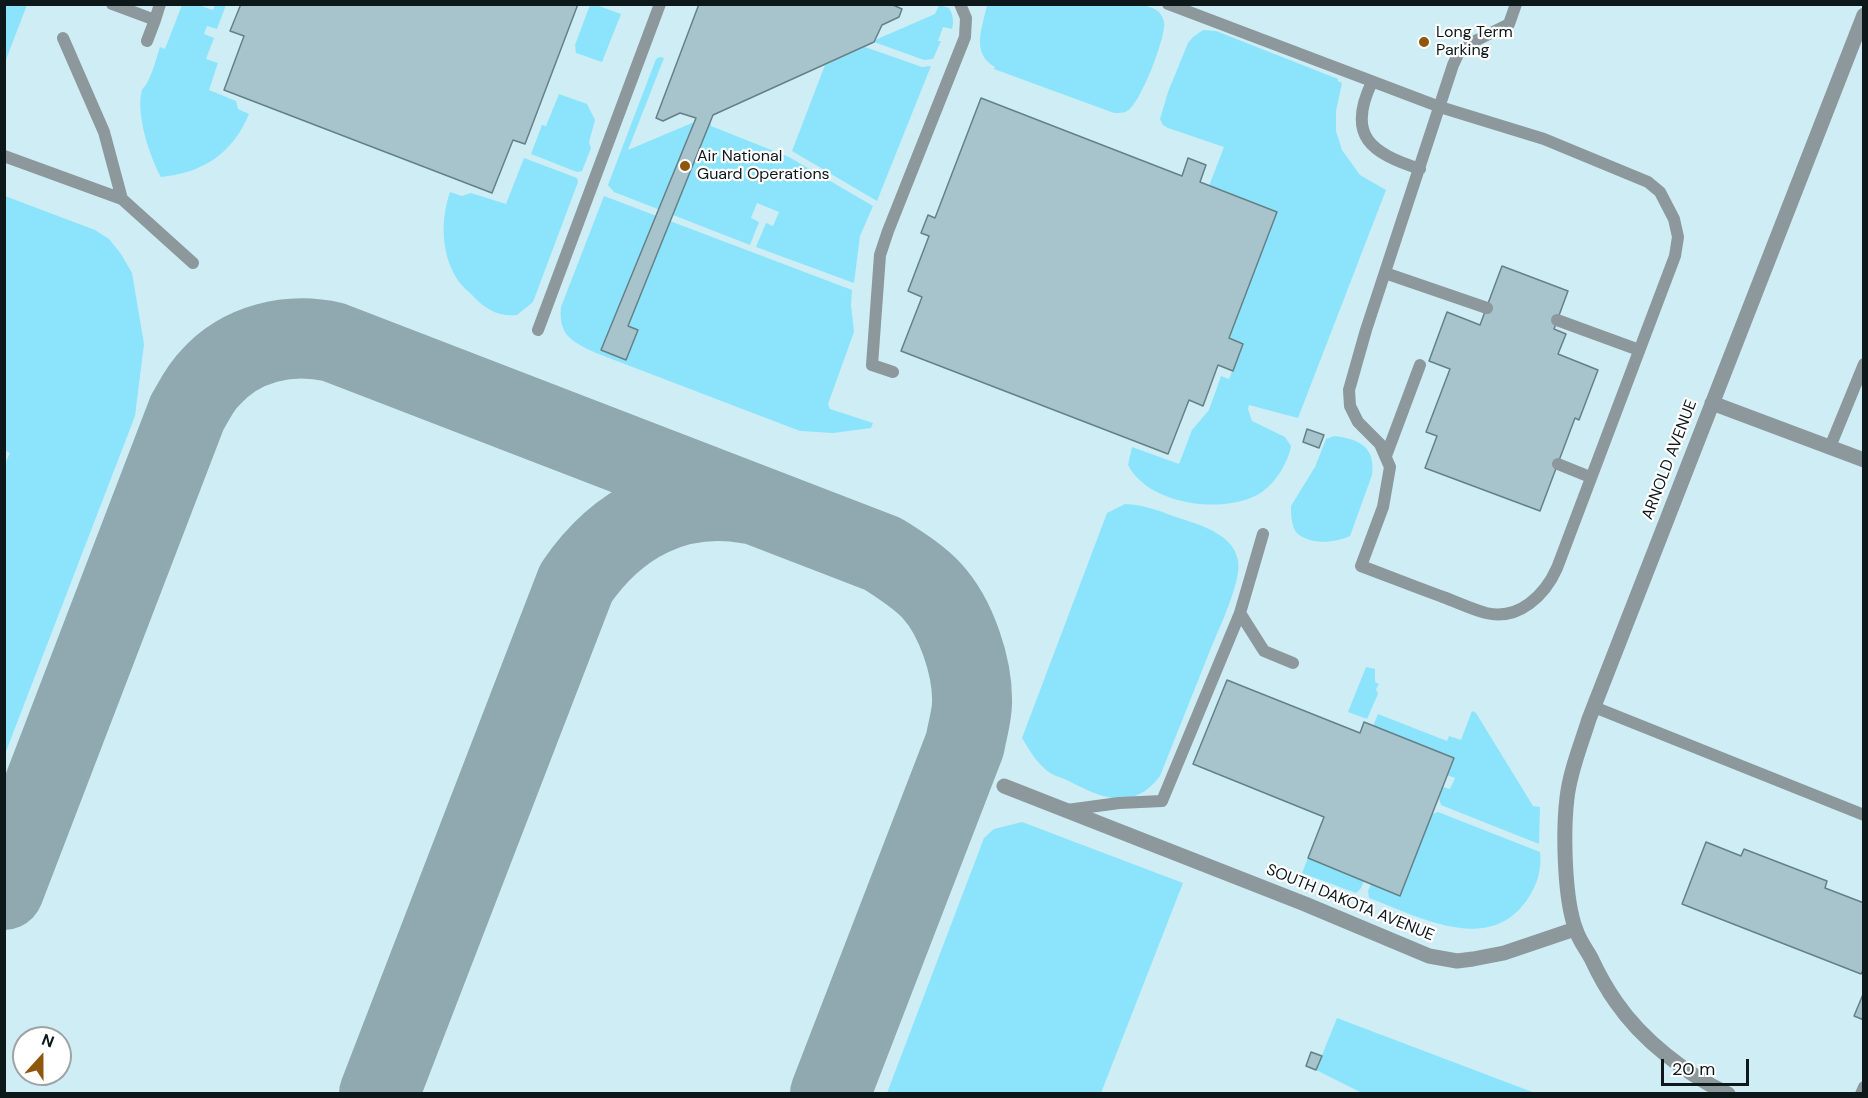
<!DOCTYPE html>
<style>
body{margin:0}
#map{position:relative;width:1868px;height:1098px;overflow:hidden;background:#cfedf5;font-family:"DM Sans",sans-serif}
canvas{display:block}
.frame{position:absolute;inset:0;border:6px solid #0d181b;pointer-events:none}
.north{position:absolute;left:12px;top:1026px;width:60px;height:60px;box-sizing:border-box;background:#fff;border:2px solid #9ea3a4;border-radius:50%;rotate:21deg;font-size:16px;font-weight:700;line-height:24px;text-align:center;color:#0d181b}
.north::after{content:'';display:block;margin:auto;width:21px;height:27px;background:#8e570c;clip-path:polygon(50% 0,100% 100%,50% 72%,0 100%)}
.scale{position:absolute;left:1661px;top:1059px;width:88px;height:27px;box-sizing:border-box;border:3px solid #0d181b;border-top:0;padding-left:8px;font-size:18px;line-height:21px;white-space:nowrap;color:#0d181b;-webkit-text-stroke:4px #fff;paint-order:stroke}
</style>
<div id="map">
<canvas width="1868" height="1098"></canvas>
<div class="frame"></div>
<div class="north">N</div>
<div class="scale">20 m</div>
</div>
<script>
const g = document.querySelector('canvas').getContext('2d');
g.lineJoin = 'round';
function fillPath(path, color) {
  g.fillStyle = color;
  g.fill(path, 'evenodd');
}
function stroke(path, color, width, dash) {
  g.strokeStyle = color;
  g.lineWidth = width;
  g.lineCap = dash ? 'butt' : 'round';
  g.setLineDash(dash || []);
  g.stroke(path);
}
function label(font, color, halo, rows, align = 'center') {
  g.font = font + ' "DM Sans",sans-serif';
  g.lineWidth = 4.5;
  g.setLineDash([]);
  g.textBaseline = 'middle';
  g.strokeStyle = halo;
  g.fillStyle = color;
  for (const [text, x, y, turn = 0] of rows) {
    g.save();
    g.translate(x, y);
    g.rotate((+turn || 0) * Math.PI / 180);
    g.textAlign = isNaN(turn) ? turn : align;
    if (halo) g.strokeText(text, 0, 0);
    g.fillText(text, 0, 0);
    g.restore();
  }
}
fillPath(new Path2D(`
 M5,4L27,5L5,62L4,5Z
 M182,5H198L213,10L215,5H226L217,29L207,26L204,34L214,38L206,59L218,63L209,90L236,101L238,109L249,114C233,153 203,173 161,177C150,158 135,112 142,90C142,89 147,84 147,83C153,72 156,59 160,47L165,49Z
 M590,5H596L621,14L602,62L576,53L575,45Z
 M939,5L949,8C953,15 954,21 952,29L943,27L938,41H941L933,59L924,60L874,42L875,40L935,14Z
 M987,5H1144C1154,8 1162,11 1164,22C1167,35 1140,105 1127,111C1124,113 1118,113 1114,113L994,69L995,67C970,53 983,26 987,5Z
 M1203,30L1216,31L1338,79V81L1342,83L1336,111V131L1342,150L1360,175L1386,190L1298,418L1249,405L1248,409L1252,421L1285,437L1291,446C1290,454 1285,464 1281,471C1275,480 1270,486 1262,492C1226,516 1148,505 1128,465L1132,447L1179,464L1192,430L1209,410L1221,376L1229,379L1243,344L1229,338L1277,212L1209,186L1224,147L1168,128L1163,125L1160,119L1168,92L1188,43L1193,37Z
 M865,47L922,67L931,66L877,201L792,151L825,65Z
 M660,57L664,58L628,150L692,123H711V126L789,157L873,206L860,236L854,283L756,247L766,223L773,226L779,212L757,203L751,218L759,222L750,245L614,192L608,185L656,59Z
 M559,94L587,104L595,120L589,142L591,148L582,171L577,172L531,154L542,125L546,126Z
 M524,158L577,178L578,182L533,302L517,315C498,317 485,309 472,295C468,291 463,287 459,282C441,256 440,221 450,192L462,196L471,193L506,204Z
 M5,196L95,230L109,239L121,254L132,273L144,344L135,416L5,754L4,466L10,453L4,450Z
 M604,196L852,290L851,305L854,332L828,404L830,409L873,423L871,428L833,433L800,431L596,353C573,342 558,336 561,307Z
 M1334,436C1358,439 1376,446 1372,475L1350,536C1335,543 1312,545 1298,534C1291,528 1291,514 1291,506L1315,467L1326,439Z
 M1125,504C1144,504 1164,513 1182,519C1203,526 1234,535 1238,561C1242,580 1219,629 1211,648C1194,691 1177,733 1160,776C1133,812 1101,798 1069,781C1060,777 1051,775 1044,768C1035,760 1028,748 1022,738L1107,513Z
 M1366,667L1375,669V682L1379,684L1376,689L1378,694L1367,719L1348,712Z
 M1472,711L1476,713L1533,806L1540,807L1539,844L1441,805L1439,798L1443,787L1450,789L1455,778L1447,775L1454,758L1373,726L1378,714L1447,741L1449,736L1461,740Z
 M1438,812L1540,852C1542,870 1537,885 1527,900C1488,956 1418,916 1369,898L1368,891L1371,884L1432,814Z
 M1022,822L1183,883L1101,1093H887L984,838L994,829Z
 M1308,858L1364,881L1361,888L1356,893L1302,873Z
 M1337,1018L1535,1093H1362L1316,1070Z`), '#8be4fc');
stroke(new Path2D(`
 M4,890L187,413C194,401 200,388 210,378C241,343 289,332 333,342L883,554C900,565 918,576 932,591C956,617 973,667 972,703C972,716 967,731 965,744L830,1094
 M379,1094L576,583C617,523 677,491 749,504`), '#90a8af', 80);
const building = new Path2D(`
 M241,4H578L525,144L513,140L492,193L224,90L244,36L230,31Z
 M699,4H891L902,9L899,17L882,25L874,42L713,115L628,326L638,330L626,360L601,350L696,118L680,113L663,121L656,118Z
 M981,98L1182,176L1188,158L1206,165L1200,182L1277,212L1229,338L1243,344L1233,371L1218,365L1203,406L1189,400L1168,454L901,351L922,297L908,291L929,236L921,233L928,215L935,218Z
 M1502,266L1568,291L1554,329L1566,334L1558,354L1598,370L1579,420L1575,418L1540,511L1425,468L1437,436L1426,432L1450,369L1429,361L1447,312L1480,325Z
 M1307,429L1324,435L1319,448L1303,442Z
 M1227,680L1360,733L1364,722L1454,758L1400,896L1308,858L1324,817L1193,764Z
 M1706,842L1741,856L1744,849L1827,881L1825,888L1864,903V968L1861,974L1682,904Z
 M1864,992V1020L1854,1016Z
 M1311,1052L1322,1056L1316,1070L1306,1066Z`);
fillPath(building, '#a7c4cc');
stroke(building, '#658188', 1.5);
stroke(new Path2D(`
 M112,4L155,20L160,4
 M1168,4L1440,107L1544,139L1648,182L1660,192L1674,219L1678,237L1675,256L1557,568C1545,595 1519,621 1486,613C1471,609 1457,602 1443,597C1415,587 1388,576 1361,566L1383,507L1390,467L1380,444L1358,422L1350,406L1349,390L1366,330L1453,65L1459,52L1473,42L1509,24L1516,4
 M63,38L104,132L122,199
 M147,41L155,20
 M1372,82C1346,136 1371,153 1420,169
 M4,156L122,199L193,263
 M1385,273L1487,308
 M1557,320L1639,350
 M538,330L660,4
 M893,372L872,365L880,255L888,231L965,37L966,18L960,4
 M1830,447L1864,364
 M1386,456L1420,365
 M1558,464L1590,477
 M1263,534L1240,613L1264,651L1293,663
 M1594,707L1864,815
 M1067,810L1119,803L1162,801L1240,613
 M1861,1094L1864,1087`), '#8c989b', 12);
stroke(new Path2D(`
 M1712,403L1864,460
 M1004,786L1305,904L1429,956L1457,961L1473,959L1504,953L1575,929
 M1728,1094C1686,1074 1642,1040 1616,1002C1606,988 1598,973 1591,958C1586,949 1579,940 1576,930C1564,899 1563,831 1567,798C1570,771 1581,745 1589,719L1864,15`), '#8c989b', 15);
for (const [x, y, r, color] of [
 [1424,42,6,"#8e570c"],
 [685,166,6,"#8e570c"]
]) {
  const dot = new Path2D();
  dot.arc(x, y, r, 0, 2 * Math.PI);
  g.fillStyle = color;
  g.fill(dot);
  stroke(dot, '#fff', 2);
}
label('16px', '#0d181b', '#fff', [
 ["Long Term",1436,33],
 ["Parking",1436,51],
 ["Air National",697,157],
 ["Guard Operations",697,175]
], 'left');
label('16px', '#0d181b', '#fff', [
 ["ARNOLD AVENUE",1670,460,-69],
 ["SOUTH DAKOTA AVENUE",1350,903,22]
]);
</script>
